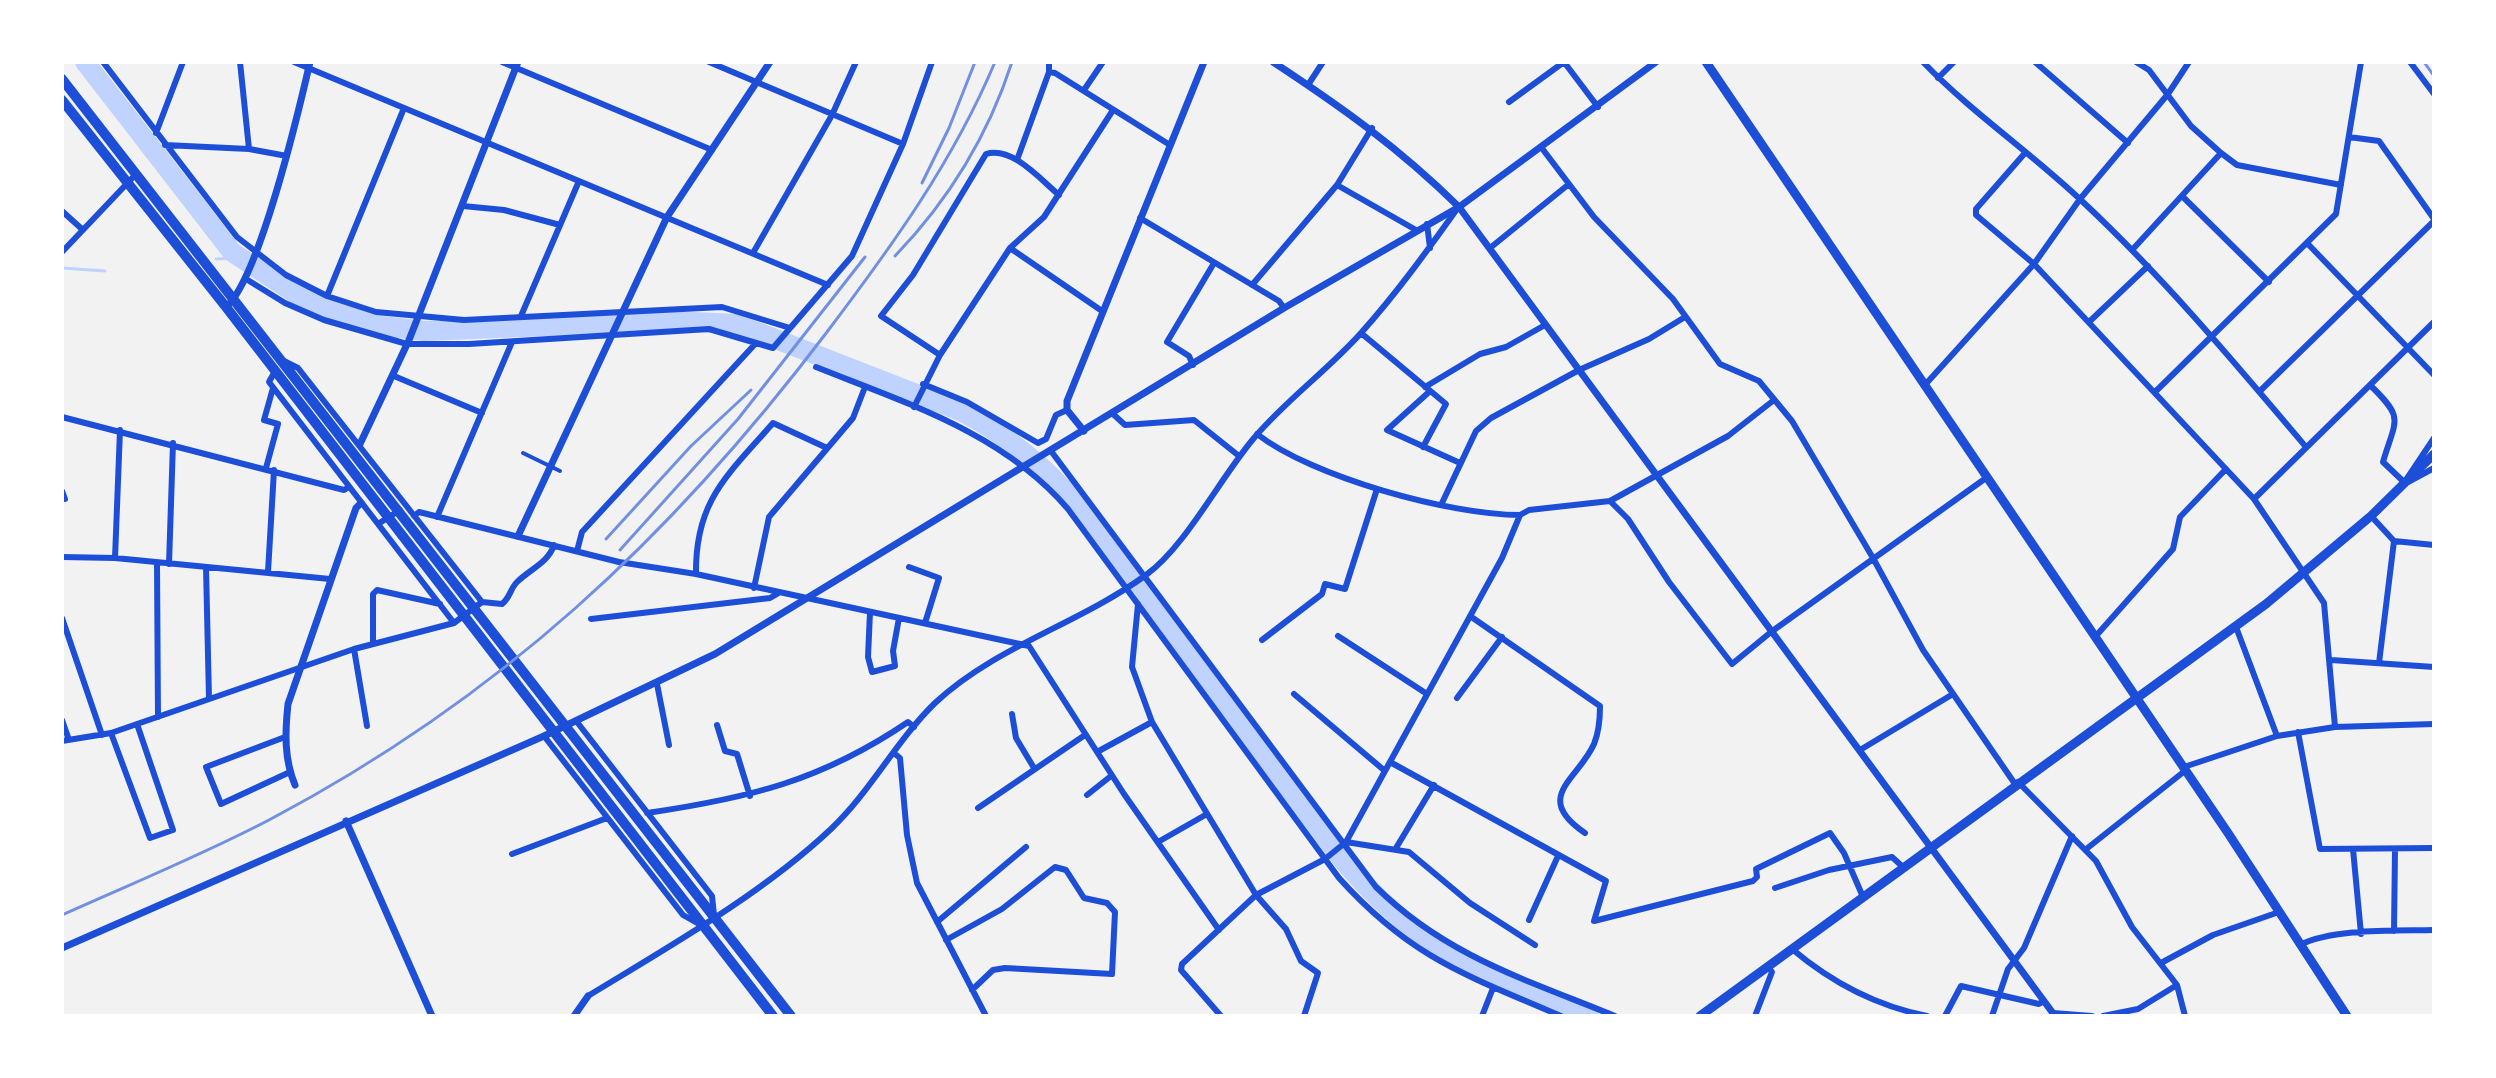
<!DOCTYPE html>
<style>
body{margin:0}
#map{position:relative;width:2496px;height:1078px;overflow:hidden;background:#f2f2f2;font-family:"Times New Roman",serif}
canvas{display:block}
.frame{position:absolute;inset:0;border:64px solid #fff;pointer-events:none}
</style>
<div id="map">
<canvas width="2496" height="1078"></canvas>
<div class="frame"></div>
</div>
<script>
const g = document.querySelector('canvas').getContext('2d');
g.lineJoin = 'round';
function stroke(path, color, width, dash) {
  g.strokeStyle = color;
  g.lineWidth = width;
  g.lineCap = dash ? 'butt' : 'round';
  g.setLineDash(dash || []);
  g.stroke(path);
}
stroke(new Path2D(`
 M216,259L238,258
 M62,268L105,271`), '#bfd3fe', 3);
stroke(new Path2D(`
 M85,62L232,252L296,294L325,307L382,326L424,331L672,321L737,324L963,412C1007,436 1043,464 1075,502L1342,859C1419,951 1482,972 1589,1016`), '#bfd3fe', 20);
stroke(new Path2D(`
 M523,453L560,471`), '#1d4ed8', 4);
stroke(new Path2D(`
 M103,62L237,237L286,275L327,296L376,312L464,320L722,307L790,328
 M240,62L249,149
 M294,62L828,285
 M502,62L712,150
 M709,62L903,144
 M1564,62L1598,107
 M1923,62C1973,114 2032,153 2084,203C2164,278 2235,363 2306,447
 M2035,62L2128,143
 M2410,62L2434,94
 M1049,72L1055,73L1170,145
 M1938,78L1954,62
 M1308,85L1323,62
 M1084,90L1103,62
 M1509,102L1564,62
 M156,133L183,62
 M2349,137L2379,141L2434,219
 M165,145L249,149L287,156
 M1541,147L1594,217L1673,299L1720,364L1759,381L1792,421L1873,558L1923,650L2015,784
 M2025,153L1976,209V215L2034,264L2254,499L2324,603L2335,727
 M2221,153L2237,165L2341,185
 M1017,160L1049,72V62
 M1337,185L1416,230
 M2182,196L2269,282
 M463,206L504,210L560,225
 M62,211L83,230
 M1140,218L1279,301L1284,308
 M1427,224L1430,248
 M2307,243L2434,375
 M1010,248L1102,311
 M1490,248L1569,184
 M2133,249L2221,153L2191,126L2149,70L2136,62
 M62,252L137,173
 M753,253L832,115L856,62
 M246,279L285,303L324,320L407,344H469L709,329L773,348L852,256L903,144L932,62
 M1252,285L1337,185L1372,128
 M327,296L404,108
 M521,316L579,181
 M2089,322L2148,266
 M1361,333L1446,404L1423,447
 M940,355L1010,248L1044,217L1113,110
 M284,361L298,368L482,602L502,604C510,598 510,589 517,582C530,569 548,563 554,545
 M1193,365L1189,356L1167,342L1214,263
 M816,367C906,403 1003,433 1068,509L1339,878C1411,958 1466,975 1561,1016
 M274,373L269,382L378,524
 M394,376L482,413
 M923,384L967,402L1038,443L1046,439L1056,415L1067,410
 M2370,385C2405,419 2396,418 2383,462L2405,483
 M1924,386L2034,264L2080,199L2168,94L2189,62
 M1425,387L1480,354L1506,347L1545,325
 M2260,391L2434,221
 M1429,392L1387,430L1460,463
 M2155,392L2336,214L2361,62
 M914,407L940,355L881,316L913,275L986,154C1012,146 1040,179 1059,195
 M1113,414L1125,425L1194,420L1239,456
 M62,417L344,490L349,487
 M1257,434C1312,477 1450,515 1520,515L1529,510L1610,501L1728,436L1774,400
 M1051,451L1376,887C1446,956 1527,980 1615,1016
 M266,468L278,424L264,420L273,388
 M2408,477L2434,438
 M2408,482L2434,468
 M62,491L65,499
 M2254,499L2434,322
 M1610,501L1628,519L1669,582L1732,664L1771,632L1986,478
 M1442,503L1476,431L1491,418L1579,370L1649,339L1685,317
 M400,510L378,524L454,623L482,602
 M414,516L419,512L619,562L696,574L1029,646L1124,794L1219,930
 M2371,516L2394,541L2434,545
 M437,517L512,342
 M577,551L582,532L756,343
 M62,557L115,558L330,579
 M115,558L120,430
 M157,563L158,717
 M169,564L173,443
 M206,567L209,699
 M909,567L939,578L925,623
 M268,572L274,470
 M696,574C695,500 728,475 773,423L827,448
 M754,588L769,517L853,418L865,387
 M1138,604L1132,667L1152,722
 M870,612L868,657L872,672L895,666L893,651L899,618
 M1470,616L1600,706C1600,718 1599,732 1594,744C1578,780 1532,797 1585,833
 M62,618L102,735
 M591,619L770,598L777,594
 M2236,627L2277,736
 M1338,636L1427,694
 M2095,637L2173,549L2180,517L2226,469
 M1262,640L1322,594L1325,584L1345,589L1377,489
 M373,644V594L377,590L440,604
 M354,649L367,726
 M2331,660L2434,667
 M2379,663L2394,541
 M657,684L669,745
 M1294,694L1385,771
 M1457,698L1502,637
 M1012,714L1016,738L1034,768
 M62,720L69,740
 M577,722L712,896L714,915
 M717,725L725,751L737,754L750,796
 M2298,732L2320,849L2434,848
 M111,733L150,838L173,830L137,724
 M544,736L683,915L699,924
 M285,737L206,767L221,804L290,772
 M62,741L111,733L354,649L454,623
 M1860,750L1953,694
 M1097,752L1152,722L1256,895L1286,929L1301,961L1318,973L1304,1016
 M895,754L900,758L907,835L917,883L986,1016
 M1390,762L1606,881L1594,921L1753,881L1757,877L1756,869L1830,833L1844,853L1863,897
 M2184,767L2277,736L2335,727L2434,724
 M2018,782L2096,861L2132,927L2177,985L2185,1016
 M1087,795L1111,776
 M978,808L1085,735
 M647,813C749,798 821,781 908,722L914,727
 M1158,842L1207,814
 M1346,842L1409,852L1470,903L1535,945
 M1396,848L1434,785
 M2353,849L2361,934
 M2085,850L2186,770
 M512,854L607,818
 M1775,888L1829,870L1892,857L1904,868
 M1529,920L1558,856
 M937,922L1026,847
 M2394,931L2395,850
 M946,940L1002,909L1055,867L1066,870L1084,898L1107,903L1115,912L1112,974L1005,968L993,970L972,990
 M2300,945C2332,928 2398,931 2434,930
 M1792,949C1831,982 1877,1006 1927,1016
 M2161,963L2213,935L2279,912
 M588,996C670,946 762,894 831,829C871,791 896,741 935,703C996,646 1079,624 1146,575C1186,546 1220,478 1254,438C1286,400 1328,370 1361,333C1396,294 1427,251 1457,209
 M2053,1013L2092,1016
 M1221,1016L1181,970L1182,964L1256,895L1325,859L1346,842L1502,558L1520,515
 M1482,1016L1493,988
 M1755,1016L1772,972L1768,967
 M1945,1016L1961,986L2039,1004L2044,1001
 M1992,1016L2008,969L2024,948L2072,836
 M2103,1016L2138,1009L2177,985`), '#1d4ed8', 6);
stroke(new Path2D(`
 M1273,62C1343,108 1399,148 1459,207L2055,1016
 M226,307C259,279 299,110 310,62
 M1084,431L1067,410V401L1204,62
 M360,444L409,340L518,62
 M518,536L667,217L770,62
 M295,785C284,759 285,732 288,704L356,508L361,503
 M346,821L432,1016
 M62,948L544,736L715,654L1284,308L1459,207L1656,62
 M574,1016L588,996`), '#1d4ed8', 7);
stroke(new Path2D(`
 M1706,62L2228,833L2347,1016
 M1700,1016L2266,604L2371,516L2434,454`), '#1d4ed8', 9);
stroke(new Path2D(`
 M62,79L791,1016
 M62,100L226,307L773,1016`), '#1d4ed8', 10);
stroke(new Path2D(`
 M2424,62L2434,76
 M922,183L949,128L975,62
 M895,256C949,200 988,136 1012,62
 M606,539L691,446L751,390
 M620,550L738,419L865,257
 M62,915C131,884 202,855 269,820C500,698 671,538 827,332C892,246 953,162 995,62`), '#7290e2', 3);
</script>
